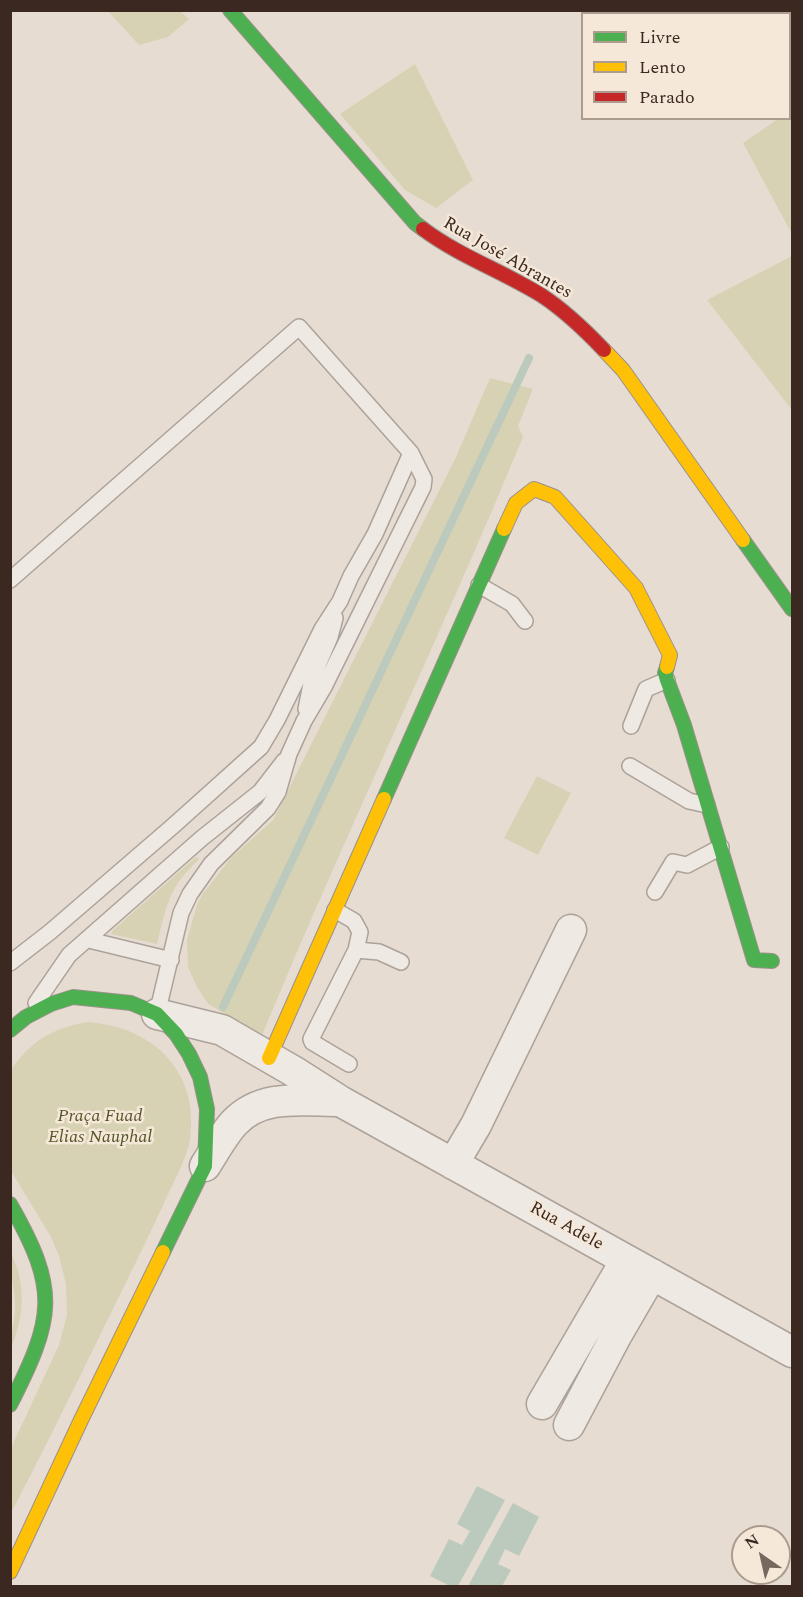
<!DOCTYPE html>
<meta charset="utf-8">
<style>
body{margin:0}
#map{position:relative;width:803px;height:1597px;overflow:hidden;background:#e6dcd1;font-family:Spectral,serif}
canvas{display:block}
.frame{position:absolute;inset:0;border:12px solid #3b2921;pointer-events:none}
.legend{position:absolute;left:581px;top:12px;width:210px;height:108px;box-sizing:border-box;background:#f5e8d9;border:2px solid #ab9c8f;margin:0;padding:8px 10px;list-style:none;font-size:18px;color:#3b2921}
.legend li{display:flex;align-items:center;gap:12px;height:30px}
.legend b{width:30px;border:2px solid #ab9c8f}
.north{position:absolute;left:731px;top:1525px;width:60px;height:60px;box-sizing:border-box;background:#f5e8d9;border:2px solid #ab9c8f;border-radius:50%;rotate:326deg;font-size:16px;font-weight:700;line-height:24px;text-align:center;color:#3b2921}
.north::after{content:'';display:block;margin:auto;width:21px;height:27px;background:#77685f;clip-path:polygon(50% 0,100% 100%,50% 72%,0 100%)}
</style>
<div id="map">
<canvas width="803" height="1597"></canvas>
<div class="frame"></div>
<ul class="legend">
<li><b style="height:8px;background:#4caf50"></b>Livre</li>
<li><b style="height:8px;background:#ffc107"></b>Lento</li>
<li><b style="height:8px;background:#c62828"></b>Parado</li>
</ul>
<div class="north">N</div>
</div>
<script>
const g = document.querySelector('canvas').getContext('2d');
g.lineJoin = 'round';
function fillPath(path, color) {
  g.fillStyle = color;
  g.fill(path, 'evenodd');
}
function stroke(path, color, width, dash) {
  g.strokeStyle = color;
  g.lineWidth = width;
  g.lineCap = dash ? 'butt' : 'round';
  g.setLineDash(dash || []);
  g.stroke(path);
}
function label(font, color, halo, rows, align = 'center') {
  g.font = font + ' Spectral,serif';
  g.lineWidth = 5;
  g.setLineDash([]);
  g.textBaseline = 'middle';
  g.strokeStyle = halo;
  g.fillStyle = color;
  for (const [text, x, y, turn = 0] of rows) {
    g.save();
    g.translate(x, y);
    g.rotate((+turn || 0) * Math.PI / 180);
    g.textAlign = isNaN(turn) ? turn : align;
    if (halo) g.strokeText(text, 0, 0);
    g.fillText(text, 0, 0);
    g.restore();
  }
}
fillPath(new Path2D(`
 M108,11H180L189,19L168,37L139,45Z
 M415,64L473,180L436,208L405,190L340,114Z
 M792,108V234L743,143L778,119L790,118V110Z
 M792,256V410L707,300Z
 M490,378L533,389L518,426L523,437C440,638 345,834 262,1035L208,1004L197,987L188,967L187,940L197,905L202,895L231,858L273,820L456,457Z
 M537,776L571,793L538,855L504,838Z
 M196,857L199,859C168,889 167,904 157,944L111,934L113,930Z
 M87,1022C152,1026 200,1071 190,1139C187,1157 178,1173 170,1190C159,1215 147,1239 135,1264C94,1347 54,1431 11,1513V1448L59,1345L67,1315L66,1284L59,1256L51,1237L11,1171V1069C33,1040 51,1029 87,1022Z
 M10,1251C26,1280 25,1318 11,1347C10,1333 16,1318 15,1304C14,1286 10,1269 10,1251Z`), '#d8d2b4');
fillPath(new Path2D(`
 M477,1486L505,1500L458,1586H450L430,1576L449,1539L462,1545L470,1531L457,1524Z
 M513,1503L539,1517L519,1556L505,1549L498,1564L511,1570L502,1586H468Z`), '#bccabe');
stroke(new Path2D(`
 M223,1007L529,358`), '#bccabe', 8);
const lane = new Path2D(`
 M10,580L299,327L411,453L424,479L423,487L324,687L304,721L289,754L278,792L268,808L211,864L190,894L181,913L157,1014
 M479,585L512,604L525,621
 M306,709L312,679L330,637L335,618
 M631,726L646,689L667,680
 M630,766L689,801L707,805
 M655,892L673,862L687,865L721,847
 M335,910L354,921L360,932L356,950L311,1039L312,1042L349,1064
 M89,940L171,960
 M356,950L379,952L401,962
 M10,963L50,932L173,826L261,747L277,720L322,629L340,601L351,576L375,534L411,453
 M36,1003L69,955L202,838L260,792L284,761`);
const street = new Path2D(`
 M157,1014L222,1030L293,1071L340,1101L792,1352
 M453,1164L476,1125L571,930
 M205,1166C214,1152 223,1135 234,1123C262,1093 303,1101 340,1101
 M542,1404L626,1260
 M569,1425L616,1336L652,1274`);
const fast = new Path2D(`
 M230,10L415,223L423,229
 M743,540L792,609
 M667,667L665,673L667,680L684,725L754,960L772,961
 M384,799L504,529
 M10,1030L26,1017L51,1004L73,997L131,1003L157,1014L176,1034L189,1054L200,1077L207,1109L205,1166L163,1252
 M10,1204C60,1291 54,1318 10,1405`);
const slow = new Path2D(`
 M604,350L623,370L743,540
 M504,529L516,503L534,489L555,497L636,588L670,655L667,667
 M269,1058L384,799
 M10,1572L81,1420L163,1252`);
const jam = new Path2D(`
 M423,229C459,256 502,271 541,295C564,310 585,330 604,350`);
stroke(lane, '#aca299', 18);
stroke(street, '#aca299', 33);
stroke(fast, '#9b918a', 16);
stroke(slow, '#9b918a', 16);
stroke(jam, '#9b918a', 16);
stroke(lane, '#eee9e3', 15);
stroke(street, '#eee9e3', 30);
stroke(fast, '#4caf50', 14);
stroke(slow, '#ffc107', 14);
stroke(jam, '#c62828', 14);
label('18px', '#3b2921', '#f5e8d9', [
 ["Rua José Abrantes",507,259,30],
 ["Rua Adele",566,1227,29]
]);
label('italic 18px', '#545728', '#f5e8d9', [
 ["Praça Fuad",100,1117],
 ["Elias Nauphal",100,1138]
]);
</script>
